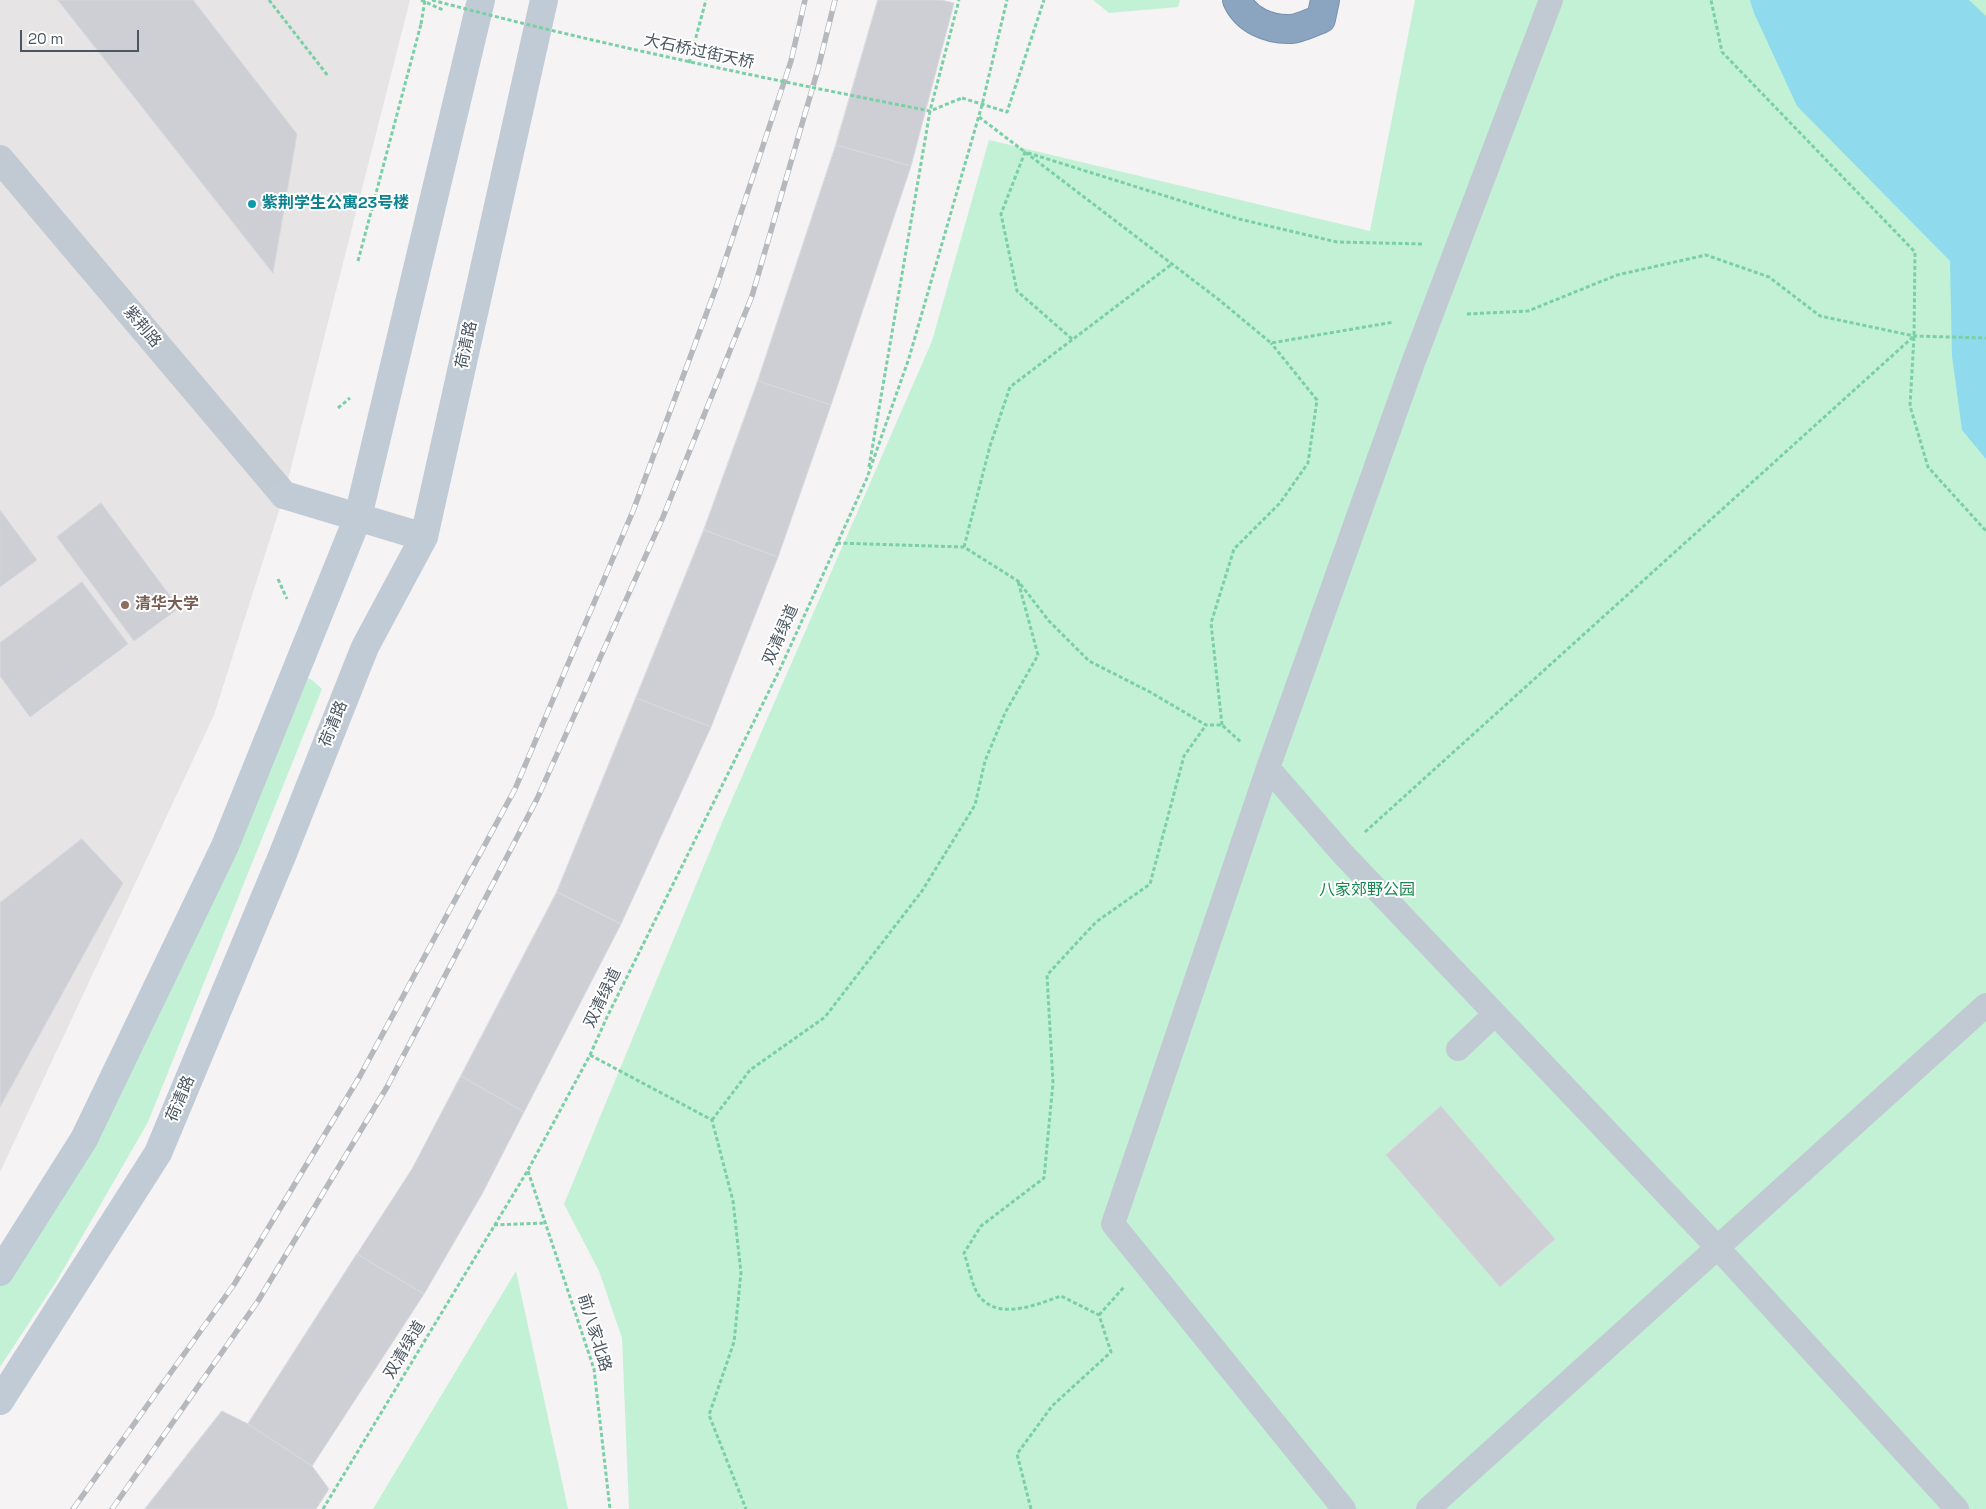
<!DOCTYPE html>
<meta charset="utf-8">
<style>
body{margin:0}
#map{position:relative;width:1986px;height:1509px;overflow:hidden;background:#f5f3f3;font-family:"Space Grotesk",sans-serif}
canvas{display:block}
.scale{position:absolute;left:20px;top:30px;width:119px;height:22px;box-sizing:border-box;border:2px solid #4a5661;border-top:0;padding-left:6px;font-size:15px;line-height:18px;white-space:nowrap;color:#4a5661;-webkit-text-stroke:4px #fff;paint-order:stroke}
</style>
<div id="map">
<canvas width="1986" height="1509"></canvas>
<div class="scale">20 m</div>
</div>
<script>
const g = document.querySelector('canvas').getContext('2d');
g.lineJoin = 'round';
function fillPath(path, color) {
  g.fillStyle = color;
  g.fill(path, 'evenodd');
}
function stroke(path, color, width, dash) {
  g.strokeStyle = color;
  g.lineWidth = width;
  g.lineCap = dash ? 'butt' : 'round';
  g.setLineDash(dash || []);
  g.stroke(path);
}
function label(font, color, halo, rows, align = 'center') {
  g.font = font + ' "Space Grotesk","Noto Sans SC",sans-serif';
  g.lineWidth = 4;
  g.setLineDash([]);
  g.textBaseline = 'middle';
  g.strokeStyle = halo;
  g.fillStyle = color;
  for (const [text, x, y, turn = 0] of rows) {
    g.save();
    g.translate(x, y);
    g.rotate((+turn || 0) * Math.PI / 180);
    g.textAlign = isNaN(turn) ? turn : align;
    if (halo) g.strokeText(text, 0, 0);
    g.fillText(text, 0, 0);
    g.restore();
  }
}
fillPath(new Path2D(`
 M0,0H410L284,495L214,715L0,1172Z`), '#e6e4e5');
fillPath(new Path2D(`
 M1093,0H1180L1178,7L1109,13Z
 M1415,0H1986V1509H629L622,1338L599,1271L564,1204L720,827L932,341L989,140L1370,231Z
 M300,675L312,680L322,689L148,1122L56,1282L0,1367V1285Z
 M516,1271L568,1509H373Z`), '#c3f1d5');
fillPath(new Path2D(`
 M1750,0H1969L1986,16V459L1962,430L1952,356L1950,261L1797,106L1754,13Z`), '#90daee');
const building = new Path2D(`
 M58,0H193L297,134L273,273Z
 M878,0H941L954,3L911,166L836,145Z
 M836,145L911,166L831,405L758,381Z
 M758,381L831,405L778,557L704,530Z
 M101,503L179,608L134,641L57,537Z
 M0,510L37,560L0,587Z
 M704,530L778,557L711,727L636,698Z
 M82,582L128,644L30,717L0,676V643Z
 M636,698L711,727L621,924L557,892Z
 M82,839L123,883L0,1107V903Z
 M557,892L621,924L524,1112L461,1076Z
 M461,1076L524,1112L482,1194L424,1294L357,1254L412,1169Z
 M1441,1106L1555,1239L1500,1287L1386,1155Z
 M357,1254L424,1294L312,1466L248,1424Z
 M222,1411L248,1424L312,1466L329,1489L316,1509H145Z`);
fillPath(building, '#cdcfd5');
stroke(building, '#d7d9de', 1);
const motorway = new Path2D(`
 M1237,0C1246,20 1269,30 1291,29C1301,28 1312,22 1321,19L1325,0`);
stroke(motorway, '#7690ad', 30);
stroke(new Path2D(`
 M269,0L328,76
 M421,0L443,10
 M689,63L706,0
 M962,98L1007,112L1044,0
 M979,117L1218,299L1271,343L1394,322
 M358,261L421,24
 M1467,314L1528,311L1617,275L1706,255L1769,277L1820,316L1914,336L1986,338
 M1914,337L1910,406L1928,467L1986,531
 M1072,339L1017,291L1001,214L1025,152L1239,219L1337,242L1423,244
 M338,408L350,398
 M869,467L930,111L959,0
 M837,543L964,547L1018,581L1049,621L1089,661L1150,692L1206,725H1222L1242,743
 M964,547L990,446L1010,387L1172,264
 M278,579L287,599
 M1222,725L1211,623L1234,549L1280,503L1308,463L1317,400L1271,343
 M1365,832L1914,336L1915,252L1722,52L1711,0
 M590,1055L712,1120L733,1201L741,1273L734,1342L709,1415L746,1509
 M712,1120L750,1070L825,1017L922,891L975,805L985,761L1005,713L1038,655L1018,581
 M528,1171L594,1369L610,1509
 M494,1225L545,1223
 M1099,1315L1124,1287
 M323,1509L528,1170L590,1055L607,1017L780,669L867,478L909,358L982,105L1007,0
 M1031,1509L1017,1454L1052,1406L1111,1352L1099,1315L1061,1296C1038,1304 1000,1321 980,1297C973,1290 968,1264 964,1253L981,1226L1044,1178L1053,1083L1047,975L1096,922L1150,884L1184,756L1206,725`), '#7ad0a6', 3, [4, 2.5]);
stroke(new Path2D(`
 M1551,0L1413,363L1268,768L1342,853L1717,1247L1957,1509
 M1268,768L1113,1224L1344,1509
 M1458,1049L1495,1014
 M1428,1509L1986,1005`), '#c1cad2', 24);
stroke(new Path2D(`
 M0,159L284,495`), '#c1cad2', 28);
stroke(new Path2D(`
 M284,495L424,537
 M0,1272L84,1139L225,846L358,517L481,0
 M0,1401L158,1153L282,856L365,647L424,537L544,0`), '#c1cbd6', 28);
stroke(motorway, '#8ba5c1', 28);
const rail = new Path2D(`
 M73,1509L235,1283L360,1076L515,789L633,511L717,285L791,61L805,0
 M112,1509L258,1301L387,1087L537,799L663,517L752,296L818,69L835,0`);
stroke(rail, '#b5b8bd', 5.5);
stroke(rail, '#fff', 4, [11]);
stroke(new Path2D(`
 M432,0C596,44 763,78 930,111L962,98
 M421,24L425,0`), '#7ad0a6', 3, [4, 2.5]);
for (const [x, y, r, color] of [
 [252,204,5,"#0f9aa8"],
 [125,605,5,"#8d6e63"]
]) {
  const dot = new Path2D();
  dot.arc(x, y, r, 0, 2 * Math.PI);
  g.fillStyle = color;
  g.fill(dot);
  stroke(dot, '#fff', 2);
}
label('16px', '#4a5661', '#fff', [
 ["大石桥过街天桥",699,52,12],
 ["紫荆路",142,327,50],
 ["荷清路",467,345,-78],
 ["双清绿道",781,635,-66],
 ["荷清路",334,724,-68],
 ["双清绿道",603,998,-64],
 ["荷清路",181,1099,-67],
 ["前八家北路",594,1333,73],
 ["双清绿道",405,1350,-59]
]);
label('bold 16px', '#0d838f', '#fff', [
 ["紫荆学生公寓23号楼",262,204]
], 'left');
label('bold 16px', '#785e54', '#fff', [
 ["清华大学",135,605]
], 'left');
label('16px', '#17864f', '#fff', [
 ["八家郊野公园",1367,891]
]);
</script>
